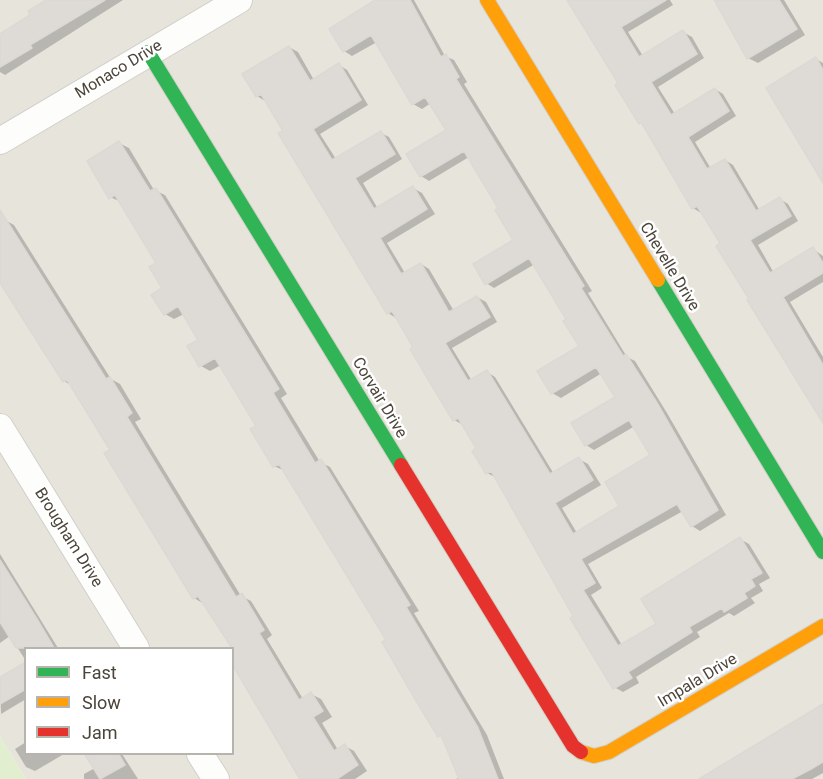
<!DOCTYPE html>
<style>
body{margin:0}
#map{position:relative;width:823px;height:779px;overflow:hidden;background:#f4f2ee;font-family:Roboto,sans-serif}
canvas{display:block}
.legend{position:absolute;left:24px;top:647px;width:210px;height:108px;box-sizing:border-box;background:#fff;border:2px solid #b7b4b0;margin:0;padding:8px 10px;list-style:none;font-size:18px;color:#4b4439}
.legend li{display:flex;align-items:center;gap:12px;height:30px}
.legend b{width:30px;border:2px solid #b7b4b0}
</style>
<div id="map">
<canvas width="823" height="779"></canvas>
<ul class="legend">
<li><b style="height:8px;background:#30b455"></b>Fast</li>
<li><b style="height:8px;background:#ff9f0a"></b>Slow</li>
<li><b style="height:8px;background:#e5322d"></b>Jam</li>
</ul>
</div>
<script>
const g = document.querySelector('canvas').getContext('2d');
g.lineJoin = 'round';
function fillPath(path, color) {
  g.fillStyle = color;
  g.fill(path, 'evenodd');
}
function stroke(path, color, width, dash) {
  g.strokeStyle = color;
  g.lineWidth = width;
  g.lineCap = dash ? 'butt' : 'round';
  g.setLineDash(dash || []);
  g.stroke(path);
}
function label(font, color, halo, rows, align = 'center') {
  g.font = font + ' Roboto,sans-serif';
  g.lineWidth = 5;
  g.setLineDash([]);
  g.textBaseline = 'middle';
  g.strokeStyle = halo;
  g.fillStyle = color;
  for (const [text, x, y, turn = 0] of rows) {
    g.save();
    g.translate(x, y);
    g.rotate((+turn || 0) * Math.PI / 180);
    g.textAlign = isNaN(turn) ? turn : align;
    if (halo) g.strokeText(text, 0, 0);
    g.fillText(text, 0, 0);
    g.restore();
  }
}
fillPath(new Path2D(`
 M0,0H823V779H26L0,736ZM26,648H232V754H26Z`), '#e7e4dc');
fillPath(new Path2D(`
 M0,736L26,779H0Z`), '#e1eecf');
fillPath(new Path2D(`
 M49,0H123L5,75L0,72V35L32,16Z
 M379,0H414L445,56L454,60L467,82L464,84L592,291L588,293L627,357L635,361L667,413L726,515L700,531L692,526L683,511L588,564L602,588L591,595L622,645L658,624L740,539L749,544L770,578L759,584L763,591L751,598L755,603L734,616L729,613L697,632L700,637L636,677L639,683L623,692L614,687L495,477L487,473L478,449L463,425L454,420L396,318L388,313L285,131L265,101L257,96L289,47L298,52L314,80L339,65L347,70L368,105L320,134L336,159L381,133L389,137L402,159L363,183L378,209L413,188L422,193L435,214L387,243L405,273L421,264L429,269L454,311L477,297L486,302L497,322L452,348L472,381L487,372L495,377L554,474L579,459L588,464L601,485L562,508L577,533L621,507L652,455L635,426L594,450L586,445L617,398L602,373L561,398L552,393L581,346L569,319L535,264L494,288L486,283L515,241L500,208L469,157L429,181L421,176L448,130L431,103L422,109L413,104L377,42L352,56L344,51Z
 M568,0H670L673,5L628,32L643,56L683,32L692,37L704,58L658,87L675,114L715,89L723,94L736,116L695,142L711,169L725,160L733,165L760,211L780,199L788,204L798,221L758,245L774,273L813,249L823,256V282L790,302L823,357V418L751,300L722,244L701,213L693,208Z
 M715,0H784L805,35L758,63L748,58Z
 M816,59L823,63V178Z
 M119,143L129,148L154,190L165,195L287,394L281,398L320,462L330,467L419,611L414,613L487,735L504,779H456L460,777L444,738L439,735L388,640L285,471L274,466L258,426L221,365L210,371L201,366L200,340L184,314L174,319L165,314L164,289L158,263L121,202L110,197Z
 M5,220L14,225L111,379L120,384L141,419L135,422L241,596L251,601L272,635L267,639L303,699L311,694L321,699L332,717L322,723L338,750L345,746L354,751L367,771L355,779H300L297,775L266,721L232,648L204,604L194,598L112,451L72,386L64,381L0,280V222Z
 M0,554L58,648H26V661L10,636L0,643Z
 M26,664V699L1,714L0,679Z
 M823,705V773L812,779H701Z
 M26,742V754H64L35,771L26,767L15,749Z
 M86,754H122L138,779H84V774L95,768Z`), '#0003');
const building = new Path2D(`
 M46,0H105L30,45L32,48L0,67V34L30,15L28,11Z
 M375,0H410L441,57L446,54L459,77L456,79L584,286L581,288L623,356L626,354L659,406L718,510L691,527L677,504L581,559L595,583L583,590L618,646L656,624L641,599L740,537L762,573L751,579L755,586L744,593L747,598L724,612L722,608L689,627L692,632L628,672L632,678L613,689L570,618L573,616L491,471L486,474L472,451L476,448L458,418L453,421L410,349L413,347L392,311L387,314L278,133L283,131L261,94L256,97L242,74L289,46L310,81L339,63L361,100L313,129L332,160L381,131L395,154L355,178L374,209L413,186L427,209L380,238L401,274L421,263L449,312L477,296L490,317L445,343L468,381L487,370L550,474L579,457L593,480L555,503L573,534L619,506L605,482L650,455L629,420L585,446L571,423L615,397L596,367L551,394L537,371L579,346L563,321L566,319L529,258L485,285L473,264L513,240L495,210L498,208L464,151L420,177L406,154L446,130L425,97L412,105L371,35L343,52L329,29Z
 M567,0H666L621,27L639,57L683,30L697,54L651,82L671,115L715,88L729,111L688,137L707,169L725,159L756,211L780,197L791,216L750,240L770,273L813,247L823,263V273L783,297L823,365V423L747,300L749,299L716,246L720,243L697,206L692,209L641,122L639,124L615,85L618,83Z
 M714,0H779L797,29L747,59Z
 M816,57L823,70V183L766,88Z
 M119,141L150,191L156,188L279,389L273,393L315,463L321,459L410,605L406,607L478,728L498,779H459L441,735L438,737L415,699L382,642L386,640L279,464L273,467L250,429L256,426L215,358L199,367L187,346L198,340L178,306L164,315L151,295L162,288L149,267L156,263L115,195L109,199L87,161Z
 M0,210L106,379L110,377L132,413L127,417L236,597L242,593L264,630L259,633L299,700L311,692L323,711L313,717L334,751L345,744L358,765L337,779H300L232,664V648L198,596L193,599L104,453L110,450L67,380L63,382L0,283Z
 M0,560L37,619L54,648H16L0,622Z
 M26,662V689L0,704V677Z
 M823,704V762L811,769L792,779H699Z
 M84,753H118L125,765L100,779Z`);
fillPath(building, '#dedbd6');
stroke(building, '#dcd9d4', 1.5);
const street = new Path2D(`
 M0,141L239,0
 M0,427L136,648
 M200,754L216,779`);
const fast = new Path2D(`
 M148,52L401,465
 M658,280L823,552`);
const slow = new Path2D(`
 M487,0L658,280
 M581,752L594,756L609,752L823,626`);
const jam = new Path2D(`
 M401,465L573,746L581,752`);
stroke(street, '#d2d0cb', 28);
stroke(fast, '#d3cfc5', 16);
stroke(slow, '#d3cfc5', 16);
stroke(jam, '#d3cfc5', 16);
stroke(street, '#fdfdfc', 26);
stroke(fast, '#30b455', 14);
stroke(slow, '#ff9f0a', 14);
stroke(jam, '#e5322d', 14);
label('16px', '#4b4439', '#fff', [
 ["Monaco Drive",119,70,-31],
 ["Chevelle Drive",669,267,59],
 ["Corvair Drive",379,398,59],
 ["Brougham Drive",68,538,58],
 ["Impala Drive",698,681,-31]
]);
</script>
